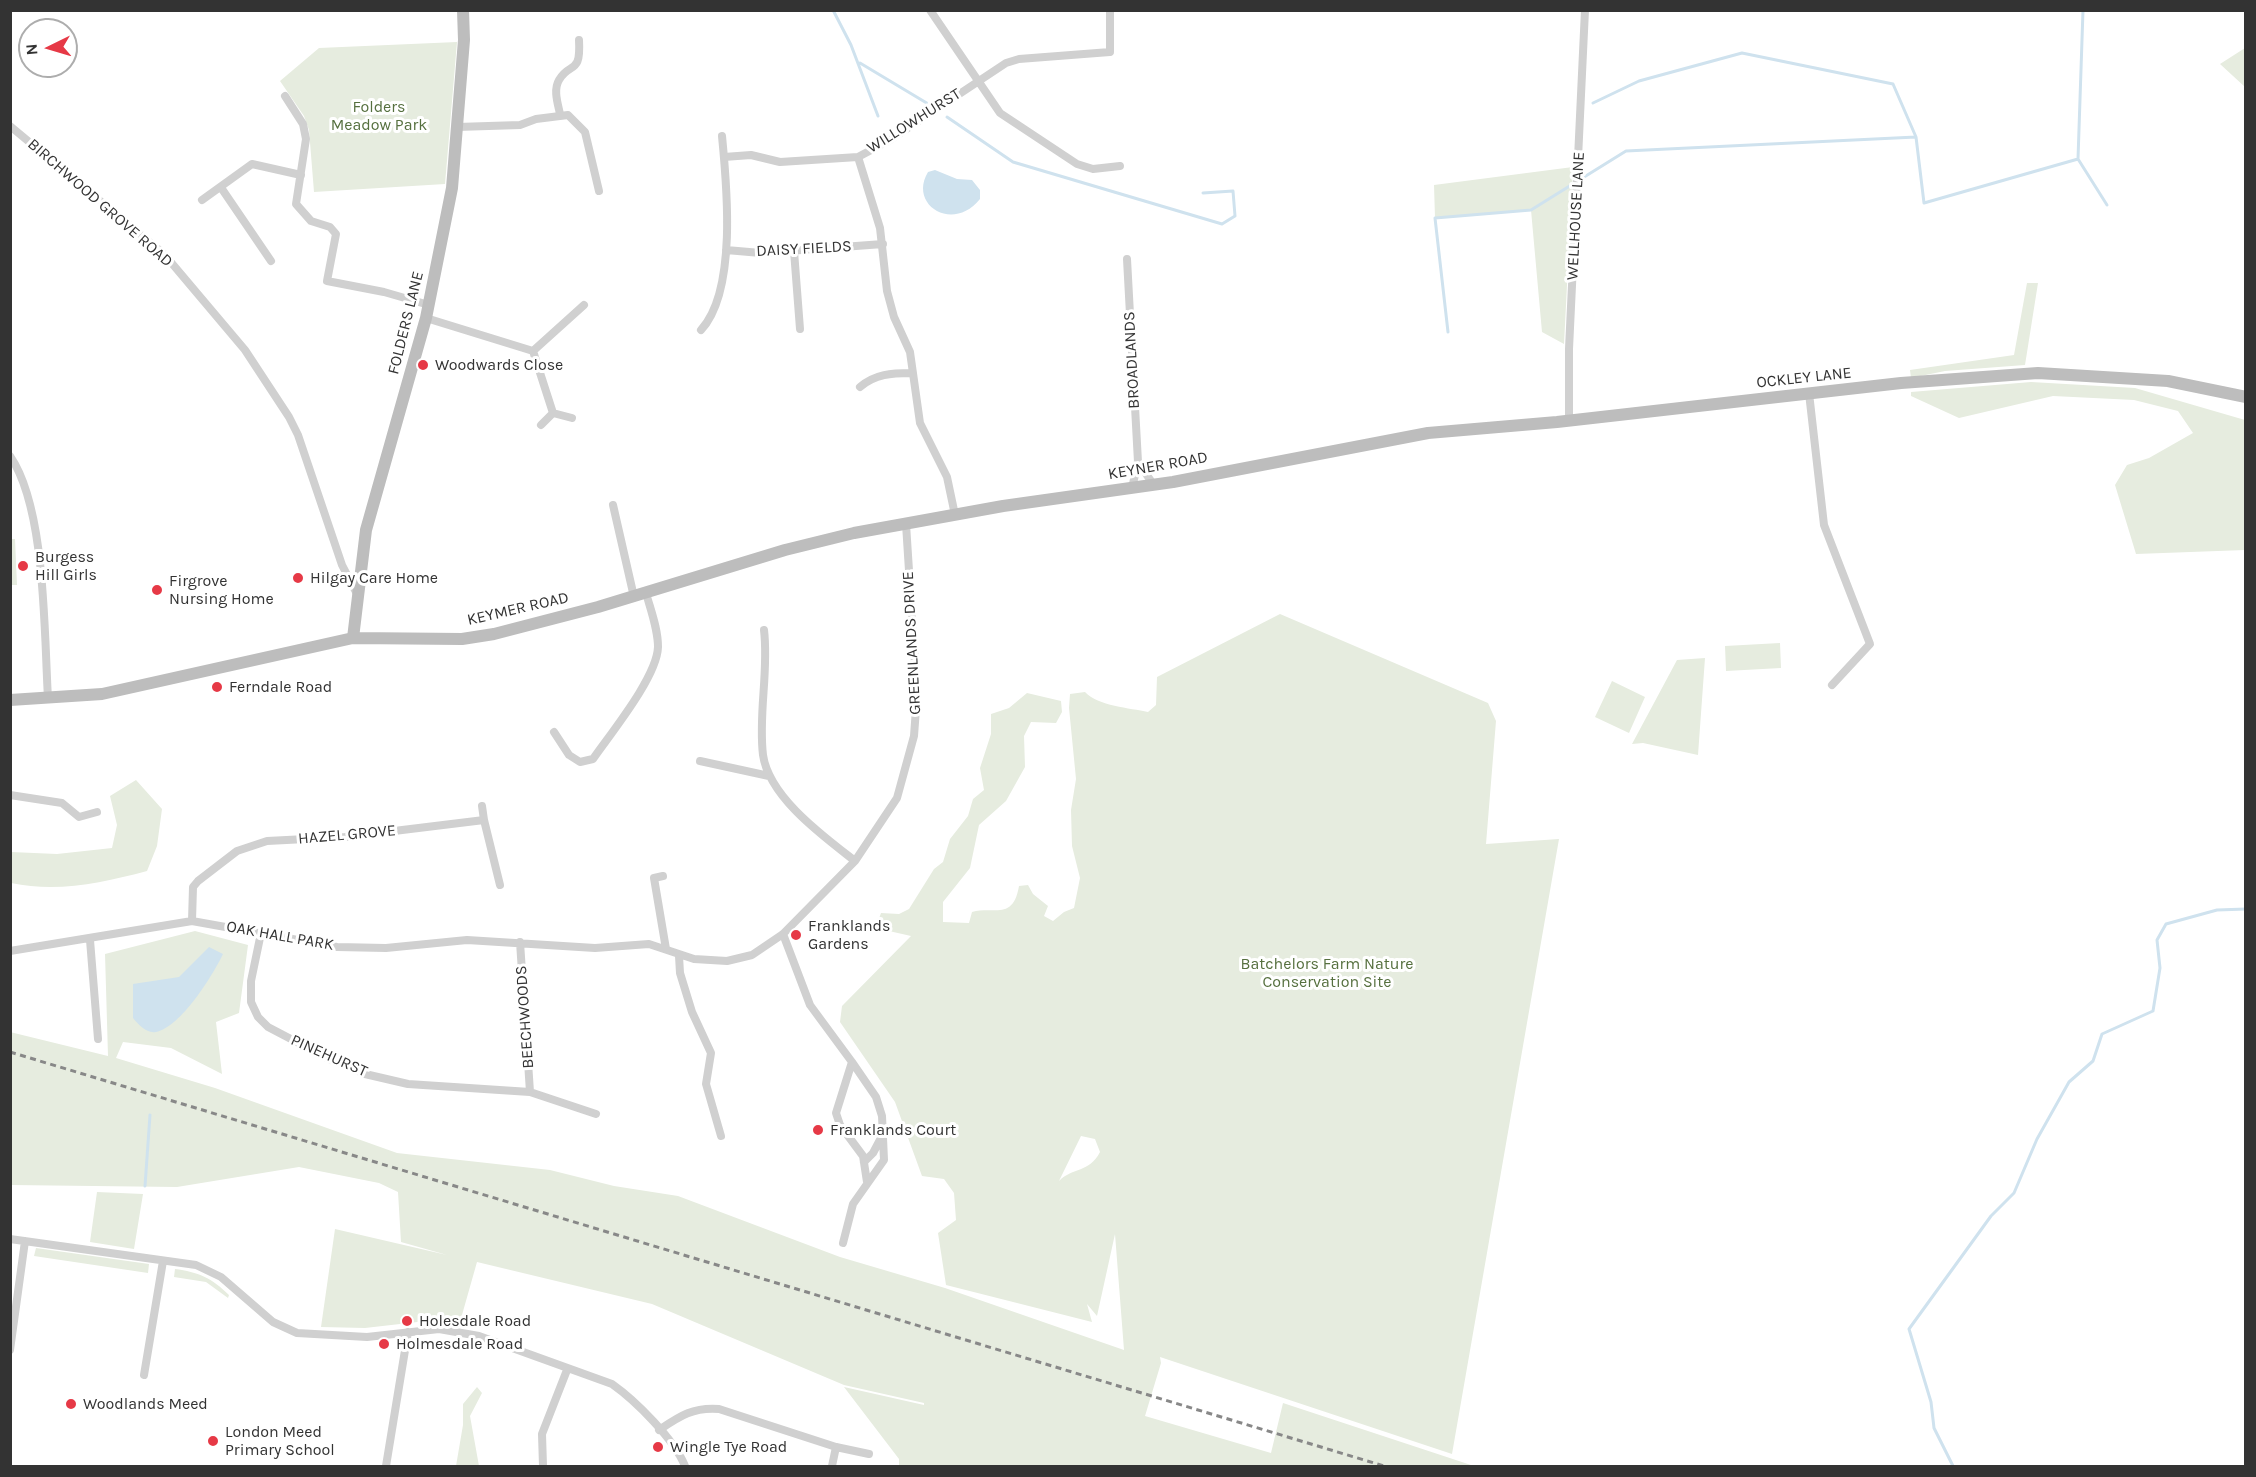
<!DOCTYPE html>
<style>
body{margin:0}
#map{position:relative;width:2256px;height:1477px;overflow:hidden;background:#fff;font-family:Karla,sans-serif}
canvas{display:block}
.frame{position:absolute;inset:0;border:12px solid #333;pointer-events:none}
.north{position:absolute;left:18px;top:18px;width:60px;height:60px;box-sizing:border-box;background:#fff;border:2px solid #adadad;border-radius:50%;rotate:265deg;font-size:16px;font-weight:700;line-height:24px;text-align:center;color:#333}
.north::after{content:'';display:block;margin:auto;width:21px;height:27px;background:#e63946;clip-path:polygon(50% 0,100% 100%,50% 72%,0 100%)}
</style>
<div id="map">
<canvas width="2256" height="1477"></canvas>
<div class="frame"></div>
<div class="north">N</div>
</div>
<script>
const g = document.querySelector('canvas').getContext('2d');
g.lineJoin = 'round';
function fillPath(path, color) {
  g.fillStyle = color;
  g.fill(path, 'evenodd');
}
function stroke(path, color, width, dash) {
  g.strokeStyle = color;
  g.lineWidth = width;
  g.lineCap = dash ? 'butt' : 'round';
  g.setLineDash(dash || []);
  g.stroke(path);
}
function label(font, color, halo, rows, align = 'center') {
  g.font = font + ' Karla,sans-serif';
  g.lineWidth = 6;
  g.setLineDash([]);
  g.textBaseline = 'middle';
  g.strokeStyle = halo;
  g.fillStyle = color;
  for (const [text, x, y, turn = 0] of rows) {
    g.save();
    g.translate(x, y);
    g.rotate((+turn || 0) * Math.PI / 180);
    g.textAlign = isNaN(turn) ? turn : align;
    if (halo) g.strokeText(text, 0, 0);
    g.fillText(text, 0, 0);
    g.restore();
  }
}
fillPath(new Path2D(`
 M457,42L445,184L314,192L309,130L304,116L280,81L319,48Z
 M2245,48V87L2220,64Z
 M1573,167L1564,344L1542,332L1531,210L1435,218L1434,185Z
 M2027,283H2038L2025,365L1945,371L1911,378L1910,370L2014,355Z
 M2031,382L2135,388L2245,420V550L2136,554L2115,485L2127,465L2149,458L2193,433L2178,411L2134,400L2053,396L1959,418L1911,396V392Z
 M11,539H15L17,585H11Z
 M1280,614L1488,703L1496,721L1486,844L1559,839L1452,1454L1160,1357L1161,1363L1145,1416L1271,1453L1283,1403L1474,1466H899V1459L844,1387L924,1405V1403L844,1385L652,1304L477,1262L460,1322L435,1320L365,1328L321,1327L335,1229L447,1255L401,1242L398,1192L379,1183L299,1167L177,1187L11,1185L10,1032L108,1056L105,954L195,931L248,945L239,1013L216,1022L222,1074L171,1048L123,1042L116,1058L215,1088L397,1153L550,1170L614,1186L678,1196L840,1257L945,1288L1124,1350L1115,1234L1097,1316L1087,1304L1092,1322L946,1285L938,1233L956,1220L954,1193L944,1179L922,1176L895,1102L840,1022L842,1006L911,936L889,931L877,924L881,913L899,914L909,909L934,869L943,862L950,839L968,816L973,799L984,790L980,768L991,734V714L1009,708L1027,693L1061,701L1062,712L1056,723L1031,722L1024,736L1025,767L1006,801L979,825L970,868L943,902V922L969,923L972,912C994,906 1013,921 1019,886L1028,885L1033,894L1048,906L1044,916L1053,921L1064,912L1074,908L1080,878L1072,846L1071,810L1076,779L1069,708L1070,694L1085,692C1098,706 1130,708 1148,712L1156,705L1157,677ZM1081,1136L1095,1139L1100,1152C1089,1173 1073,1167 1059,1181Z
 M1780,643L1781,668L1726,671L1725,646Z
 M1705,658L1698,755L1643,743L1632,744L1677,660Z
 M1612,681L1645,697L1629,733L1595,717Z
 M136,780L162,809L157,846L147,871C102,883 57,893 11,883V852L57,854L112,848L117,825L110,796Z
 M97,1192L143,1194L134,1249L90,1242Z
 M36,1248L149,1264L148,1273L34,1256Z
 M175,1269C198,1272 212,1278 229,1295L228,1298L206,1282L174,1277Z
 M477,1387L482,1393L470,1416L479,1466H456L463,1425V1404Z`), '#e6ecdf');
fillPath(new Path2D(`
 M935,170L957,179L972,180L980,190V199C953,233 908,205 928,172Z
 M209,947L223,954C213,975 181,1027 156,1032C147,1034 138,1024 133,1018V984L179,977Z`), '#cfe2ee');
stroke(new Path2D(`
 M833,10L851,45L878,116
 M2083,10L2078,159L2107,205
 M860,63L930,105
 M1593,103L1639,81L1742,53L1893,84L1916,137L1924,203L2078,159
 M947,117L1013,162L1222,224L1235,216L1233,191L1203,193
 M1448,332L1435,218L1531,210L1626,151L1916,137
 M145,1186L150,1115
 M1953,1466L1934,1428L1931,1402L1909,1329L1991,1216L2014,1193L2037,1139L2069,1082L2093,1061L2102,1034L2153,1011L2160,968L2157,940L2166,924L2217,910L2246,909`), '#cfe2ee', 3);
stroke(new Path2D(`
 M930,10L1000,113L1077,164L1093,169L1120,166
 M285,96L303,124L306,139L296,204L311,221L330,227L336,234L327,281L384,292L429,305
 M560,114C558,104 553,90 559,80C570,61 581,76 579,40
 M10,126L164,254L245,350L289,417L298,435L342,565L357,594
 M457,127L520,125L536,119L568,115L585,132L599,191
 M724,157L751,155L780,162L858,157
 M222,189L271,261
 M202,200L252,164L301,175
 M726,250L761,253L883,244
 M794,251L800,329
 M1127,259L1138,462L1132,488
 M426,318L533,351L553,413L541,425
 M701,330C737,291 727,187 722,136
 M533,351L584,305
 M860,387C875,374 892,373 911,373
 M1809,393L1824,525L1870,644L1832,685
 M553,413L572,418
 M1569,421V349L1585,10
 M10,456C46,508 44,633 48,698
 M1138,462L1153,484
 M613,505L634,597
 M955,515L947,477L920,423L910,352L894,317L887,291L880,228L858,157L890,140L1006,63L1019,59L1110,52V10
 M764,630C769,671 758,714 763,755C769,797 823,836 855,861
 M554,732L569,755L580,762L593,759C611,733 657,677 658,647C658,629 651,611 646,593
 M700,761L769,776
 M10,795L62,803L79,817L97,812
 M482,806L484,820
 M663,876L654,878L666,949
 M192,921L193,887L198,881L237,851L267,841L345,837L484,820L500,885
 M261,933L251,981V1002L258,1017L268,1027L329,1059L365,1074L408,1084L530,1092L596,1114
 M783,934L810,1005L852,1062L836,1113L840,1125L863,1156L867,1182
 M90,940L98,1039
 M520,942L530,1092
 M10,951L192,921L337,947L386,948L467,940L595,948L649,944L694,959L727,961L752,955L783,934L855,861L897,798L914,736L917,695L906,524
 M679,956L680,973L692,1012L711,1053L706,1084L721,1136
 M864,1162L873,1153L881,1138
 M10,1239L196,1265L221,1277L273,1322L297,1333L367,1337L439,1329L479,1336L612,1384C636,1401 674,1439 685,1466
 M843,1243L853,1204L884,1160L882,1116L876,1097L852,1062
 M10,1350L25,1241
 M144,1375L163,1261
 M659,1430C680,1416 693,1407 719,1409L836,1447L869,1454
 M386,1466L408,1332
 M543,1466L542,1434L567,1370
 M832,1466L836,1447`), '#d0d0d0', 8);
stroke(new Path2D(`
 M353,638L366,530L426,318L452,188L464,40L463,10
 M10,700L102,694L353,638L462,639L494,634L598,607L785,550L854,533L1003,506L1173,482L1428,433L1557,422L1901,383L2038,373L2168,381L2246,397`), '#bdbdbd', 12);
stroke(new Path2D(`
 M10,1052L1384,1466`), '#888', 3, [6, 4.5]);
for (const [x, y, r, color] of [
 [423,365,6,"#e63946"],
 [23,566,6,"#e63946"],
 [298,578,6,"#e63946"],
 [157,590,6,"#e63946"],
 [217,687,6,"#e63946"],
 [796,935,6,"#e63946"],
 [818,1130,6,"#e63946"],
 [407,1321,6,"#e63946"],
 [384,1344,6,"#e63946"],
 [71,1404,6,"#e63946"],
 [213,1441,6,"#e63946"],
 [658,1447,6,"#e63946"]
]) {
  const dot = new Path2D();
  dot.arc(x, y, r, 0, 2 * Math.PI);
  g.fillStyle = color;
  g.fill(dot);
  stroke(dot, '#fff', 2);
}
label('16px', '#56703f', '#fff', [
 ["Folders",379,107],
 ["Meadow Park",379,125],
 ["Batchelors Farm Nature",1327,964],
 ["Conservation Site",1327,982]
]);
label('16px', '#333', '#fff', [
 ["WILLOWHURST",914,121,-32],
 ["BIRCHWOOD GROVE ROAD",100,203,41],
 ["WELLHOUSE LANE",1576,216,-87],
 ["DAISY FIELDS",804,249,-3],
 ["FOLDERS LANE",406,323,-76],
 ["BROADLANDS",1132,360,-93],
 ["OCKLEY LANE",1804,378,-6],
 ["KEYNER ROAD",1158,466,-10],
 ["KEYMER ROAD",518,609,-13],
 ["GREENLANDS DRIVE",912,643,-93],
 ["HAZEL GROVE",347,835,-5],
 ["OAK HALL PARK",280,936,10],
 ["BEECHWOODS",525,1017,-94],
 ["PINEHURST",329,1056,24]
]);
label('16px', '#333', '#fff', [
 ["Woodwards Close",435,365],
 ["Burgess",35,557],
 ["Hill Girls",35,575],
 ["Hilgay Care Home",310,578],
 ["Firgrove",169,581],
 ["Nursing Home",169,599],
 ["Ferndale Road",229,687],
 ["Franklands",808,926],
 ["Gardens",808,944],
 ["Franklands Court",830,1130],
 ["Holesdale Road",419,1321],
 ["Holmesdale Road",396,1344],
 ["Woodlands Meed",83,1404],
 ["London Meed",225,1432],
 ["Primary School",225,1450],
 ["Wingle Tye Road",670,1447]
], 'left');
</script>
